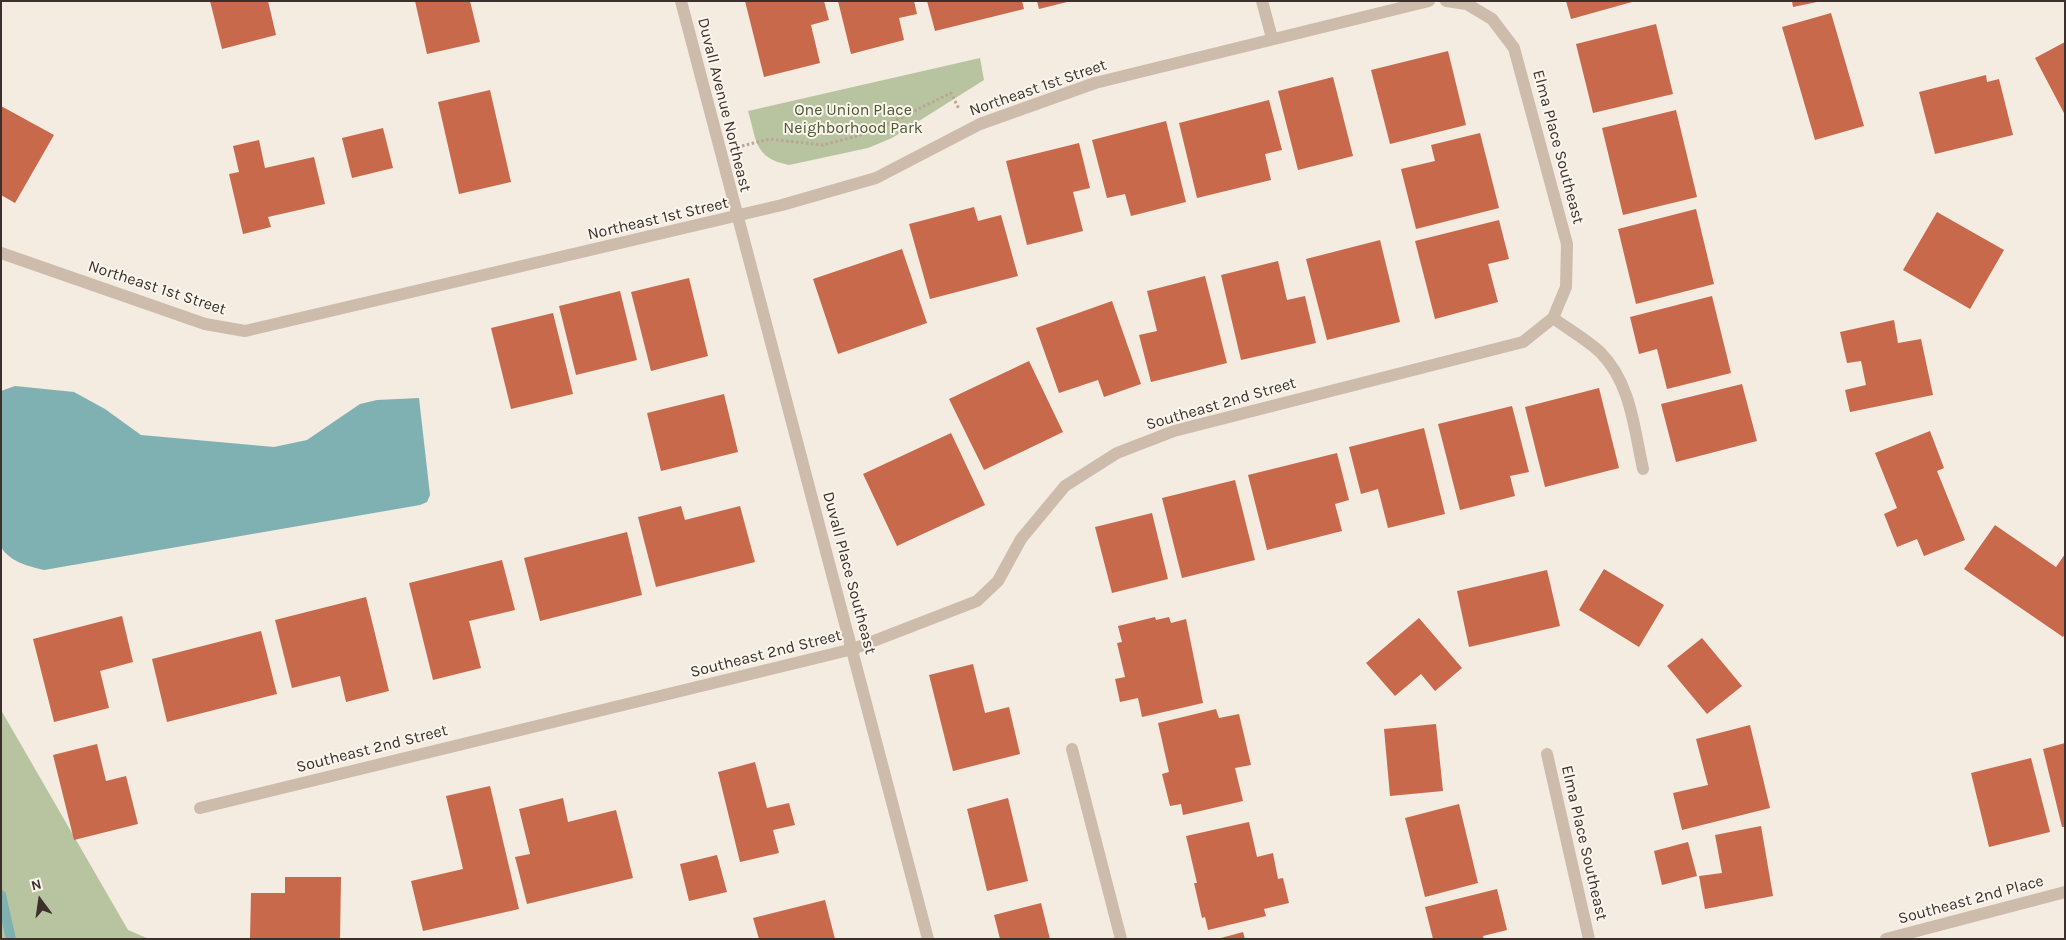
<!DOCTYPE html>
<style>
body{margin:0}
#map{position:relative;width:2066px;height:940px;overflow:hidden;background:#f4ebe1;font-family:Karla,sans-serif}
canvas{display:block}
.frame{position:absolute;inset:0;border:2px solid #3b302b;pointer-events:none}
.north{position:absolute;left:15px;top:875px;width:50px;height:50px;-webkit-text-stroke:4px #fbf5ee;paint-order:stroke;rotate:346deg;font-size:14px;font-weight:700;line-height:20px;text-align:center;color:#3b302b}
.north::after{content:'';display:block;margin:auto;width:18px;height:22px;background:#3b302b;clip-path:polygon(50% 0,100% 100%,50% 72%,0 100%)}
</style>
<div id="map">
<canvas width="2066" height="940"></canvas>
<div class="frame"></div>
<div class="north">N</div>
</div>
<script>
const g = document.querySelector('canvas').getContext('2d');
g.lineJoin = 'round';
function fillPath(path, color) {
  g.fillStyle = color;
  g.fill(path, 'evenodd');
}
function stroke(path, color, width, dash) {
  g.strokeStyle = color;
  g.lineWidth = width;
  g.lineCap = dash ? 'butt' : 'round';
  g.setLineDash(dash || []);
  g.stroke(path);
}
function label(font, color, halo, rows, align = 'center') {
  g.font = font + ' Karla,sans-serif';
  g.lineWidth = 4;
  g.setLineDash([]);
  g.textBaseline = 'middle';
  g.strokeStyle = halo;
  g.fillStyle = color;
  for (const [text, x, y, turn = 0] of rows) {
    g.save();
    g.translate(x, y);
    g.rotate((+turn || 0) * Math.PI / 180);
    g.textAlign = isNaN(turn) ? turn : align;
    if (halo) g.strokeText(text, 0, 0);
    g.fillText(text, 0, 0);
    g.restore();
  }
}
fillPath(new Path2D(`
 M980,58L984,80L892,138L868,148L789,165C754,158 757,141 748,111Z
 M1,710L128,930L149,939H1Z`), '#b8c4a0');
fillPath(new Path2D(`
 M15,386L74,392L105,409L141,435L274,447L307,440L360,404L377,400L419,398L430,495L427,502L420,505L44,570C28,566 10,562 1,547V391Z`), '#7fb0b2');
stroke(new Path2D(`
 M1,895L11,939`), '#7fb0b2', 10);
fillPath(new Path2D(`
 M210,1H268L276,35L222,49Z
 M415,1H470L480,42L427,54Z
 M745,1H824L829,20L811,25L820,63L764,77Z
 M838,1H914L917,14L899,18L904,40L851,54Z
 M927,1H1022L1024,9L935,31Z
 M1037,1H1067V2L1039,9Z
 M1566,1H1632V2L1571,19Z
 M1792,1H1817V2L1793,7Z
 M1831,13L1864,126L1815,140L1782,27Z
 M1656,24L1673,94L1593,113L1576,44Z
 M2065,42V115L2035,58Z
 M1448,51L1466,125L1390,144L1371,70Z
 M1986,75L1987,82L1999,79L2013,135L1935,154L1919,92Z
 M1333,77L1353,156L1298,170L1278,91Z
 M490,90L511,182L459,194L438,102Z
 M1269,100L1282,150L1265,154L1271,180L1197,198L1179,123Z
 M1,106L54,135L15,203L1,195Z
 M1676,110L1697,197L1623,215L1602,128Z
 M1166,121L1186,202L1131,216L1125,194L1107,198L1092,140Z
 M383,128L393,168L352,178L342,138Z
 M1480,133L1499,208L1416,229L1401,169L1435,161L1431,145Z
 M259,140L265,168L314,157L325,204L268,217L271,227L243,234L229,174L239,172L233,146Z
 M1079,143L1090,188L1073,192L1083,231L1027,245L1006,161Z
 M974,207L978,221L1001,215L1018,276L930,299L909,224Z
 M1696,209L1714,284L1636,304L1618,229Z
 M1937,212L2004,250L1970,309L1903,270Z
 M1499,220L1509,259L1488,264L1498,302L1435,319L1415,241Z
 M1380,240L1400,322L1327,340L1306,259Z
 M902,249L927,323L838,354L813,279Z
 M1278,261L1287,300L1305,296L1316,343L1241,360L1221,275Z
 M1205,276L1227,363L1151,382L1139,335L1157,331L1147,291Z
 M689,278L708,356L651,371L631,292Z
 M620,291L637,360L576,375L559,306Z
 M1712,296L1731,373L1667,389L1657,349L1639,354L1630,317Z
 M1112,301L1141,384L1104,397L1098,380L1059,393L1036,328Z
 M553,313L573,394L511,409L491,328Z
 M1894,320L1898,343L1921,339L1933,395L1850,412L1845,390L1866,385L1861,361L1847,363L1840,332Z
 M1029,361L1063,432L984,470L949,399Z
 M1742,384L1757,441L1676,462L1661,404Z
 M1599,388L1619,468L1545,487L1525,407Z
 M724,394L738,452L661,471L647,413Z
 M1512,406L1529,472L1510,476L1515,496L1460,510L1438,424Z
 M1424,428L1445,514L1388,528L1378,489L1361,494L1349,447Z
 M1930,431L1944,468L1937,471L1965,540L1924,556L1917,539L1897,547L1884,514L1897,508L1875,453Z
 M951,433L985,505L897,546L863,474Z
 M1337,453L1349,500L1335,504L1342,531L1267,550L1248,475Z
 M1235,480L1255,560L1182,578L1162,498Z
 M681,506L685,520L740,506L755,562L656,587L638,517Z
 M1152,513L1168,579L1112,593L1095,527Z
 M1995,525L2056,567L2065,554V634L2063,637L1964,569Z
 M627,532L642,595L540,621L524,558Z
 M502,560L515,610L469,621L481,668L433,680L409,583Z
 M1604,569L1664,605L1639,647L1579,610Z
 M1547,570L1560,626L1469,647L1457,591Z
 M366,597L389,691L346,702L340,676L292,688L275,620Z
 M122,616L133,662L100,671L109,708L54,722L33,639Z
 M1155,617L1156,620L1169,617L1171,623L1186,619L1203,703L1142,717L1138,698L1120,702L1115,679L1125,677L1117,643L1122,642L1118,626Z
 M1419,618L1462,668L1435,691L1421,674L1395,696L1366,663Z
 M261,631L277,694L167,722L152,659Z
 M1702,638L1742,686L1707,714L1667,666Z
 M973,664L985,713L1009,707L1020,754L953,771L929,675Z
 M1216,709L1219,718L1239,714L1251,765L1235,768L1243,801L1183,815L1181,804L1170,806L1162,774L1169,772L1158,723Z
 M1436,724L1443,791L1390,796L1384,729Z
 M1750,725L1770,808L1682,830L1673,793L1708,785L1696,739Z
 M2065,743V827H2062L2043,749Z
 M97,744L106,781L126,776L138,824L74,840L53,755Z
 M2031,758L2050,832L1989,847L1971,773Z
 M755,762L767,808L789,803L795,825L773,830L779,853L740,862L718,772Z
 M490,786L519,909L423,931L411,881L463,869L446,796Z
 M563,798L568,822L616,810L633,878L527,904L515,857L530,854L519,809Z
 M1008,798L1028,881L987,891L967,809Z
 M1459,804L1478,883L1425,897L1405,818Z
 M1249,822L1257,857L1273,853L1278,879L1283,878L1289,903L1264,909L1266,916L1208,930L1205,917L1202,918L1194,883H1197L1186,836Z
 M1761,826L1773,896L1705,909L1699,876L1722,873L1715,835Z
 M1688,842L1697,876L1662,885L1654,851Z
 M717,855L727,892L689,901L680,864Z
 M285,877H341L340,939H250L251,893H285Z
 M1497,889L1507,930L1483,936L1484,939H1433L1425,907Z
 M825,900L835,939H759L753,918Z
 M1041,903L1050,939H1000L994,915Z
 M1243,932L1245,939H1221V938Z`), '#c8694b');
stroke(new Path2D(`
 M742,146L769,139L823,145L872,132L951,93L959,109`), '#b9a596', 3, [2.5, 2.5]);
stroke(new Path2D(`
 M681,1C761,315 847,626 928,939
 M1262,1L1272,38
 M1,253L205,324L245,331L782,205L876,178L980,124L1095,83L1429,1
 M1553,318C1568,329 1586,339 1600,352C1631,383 1634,428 1643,469
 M1072,749L1121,939
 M1547,754L1589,939
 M200,808L853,649L977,601L998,581L1021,539L1065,486L1117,453L1174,431L1523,342L1553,318L1566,287L1567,244L1514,48L1492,19L1467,4L1446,1
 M1886,939L2065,892`), '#cdbbac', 12);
label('16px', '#3b302b', '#fbf5ee', [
 ["Northeast 1st Street",1038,88,-19],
 ["Duvall Avenue Northeast",724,105,76],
 ["Elma Place Southeast",1558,147,75],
 ["Northeast 1st Street",658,219,-13],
 ["Northeast 1st Street",157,288,18],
 ["Southeast 2nd Street",1221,404,-16],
 ["Duvall Place Southeast",849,573,75],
 ["Southeast 2nd Street",766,654,-14],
 ["Southeast 2nd Street",372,749,-14],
 ["Elma Place Southeast",1584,843,77],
 ["Southeast 2nd Place",1971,900,-15]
]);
label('16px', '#4a5a2e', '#fbf5ee', [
 ["One Union Place",853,110],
 ["Neighborhood Park",853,128]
]);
</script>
